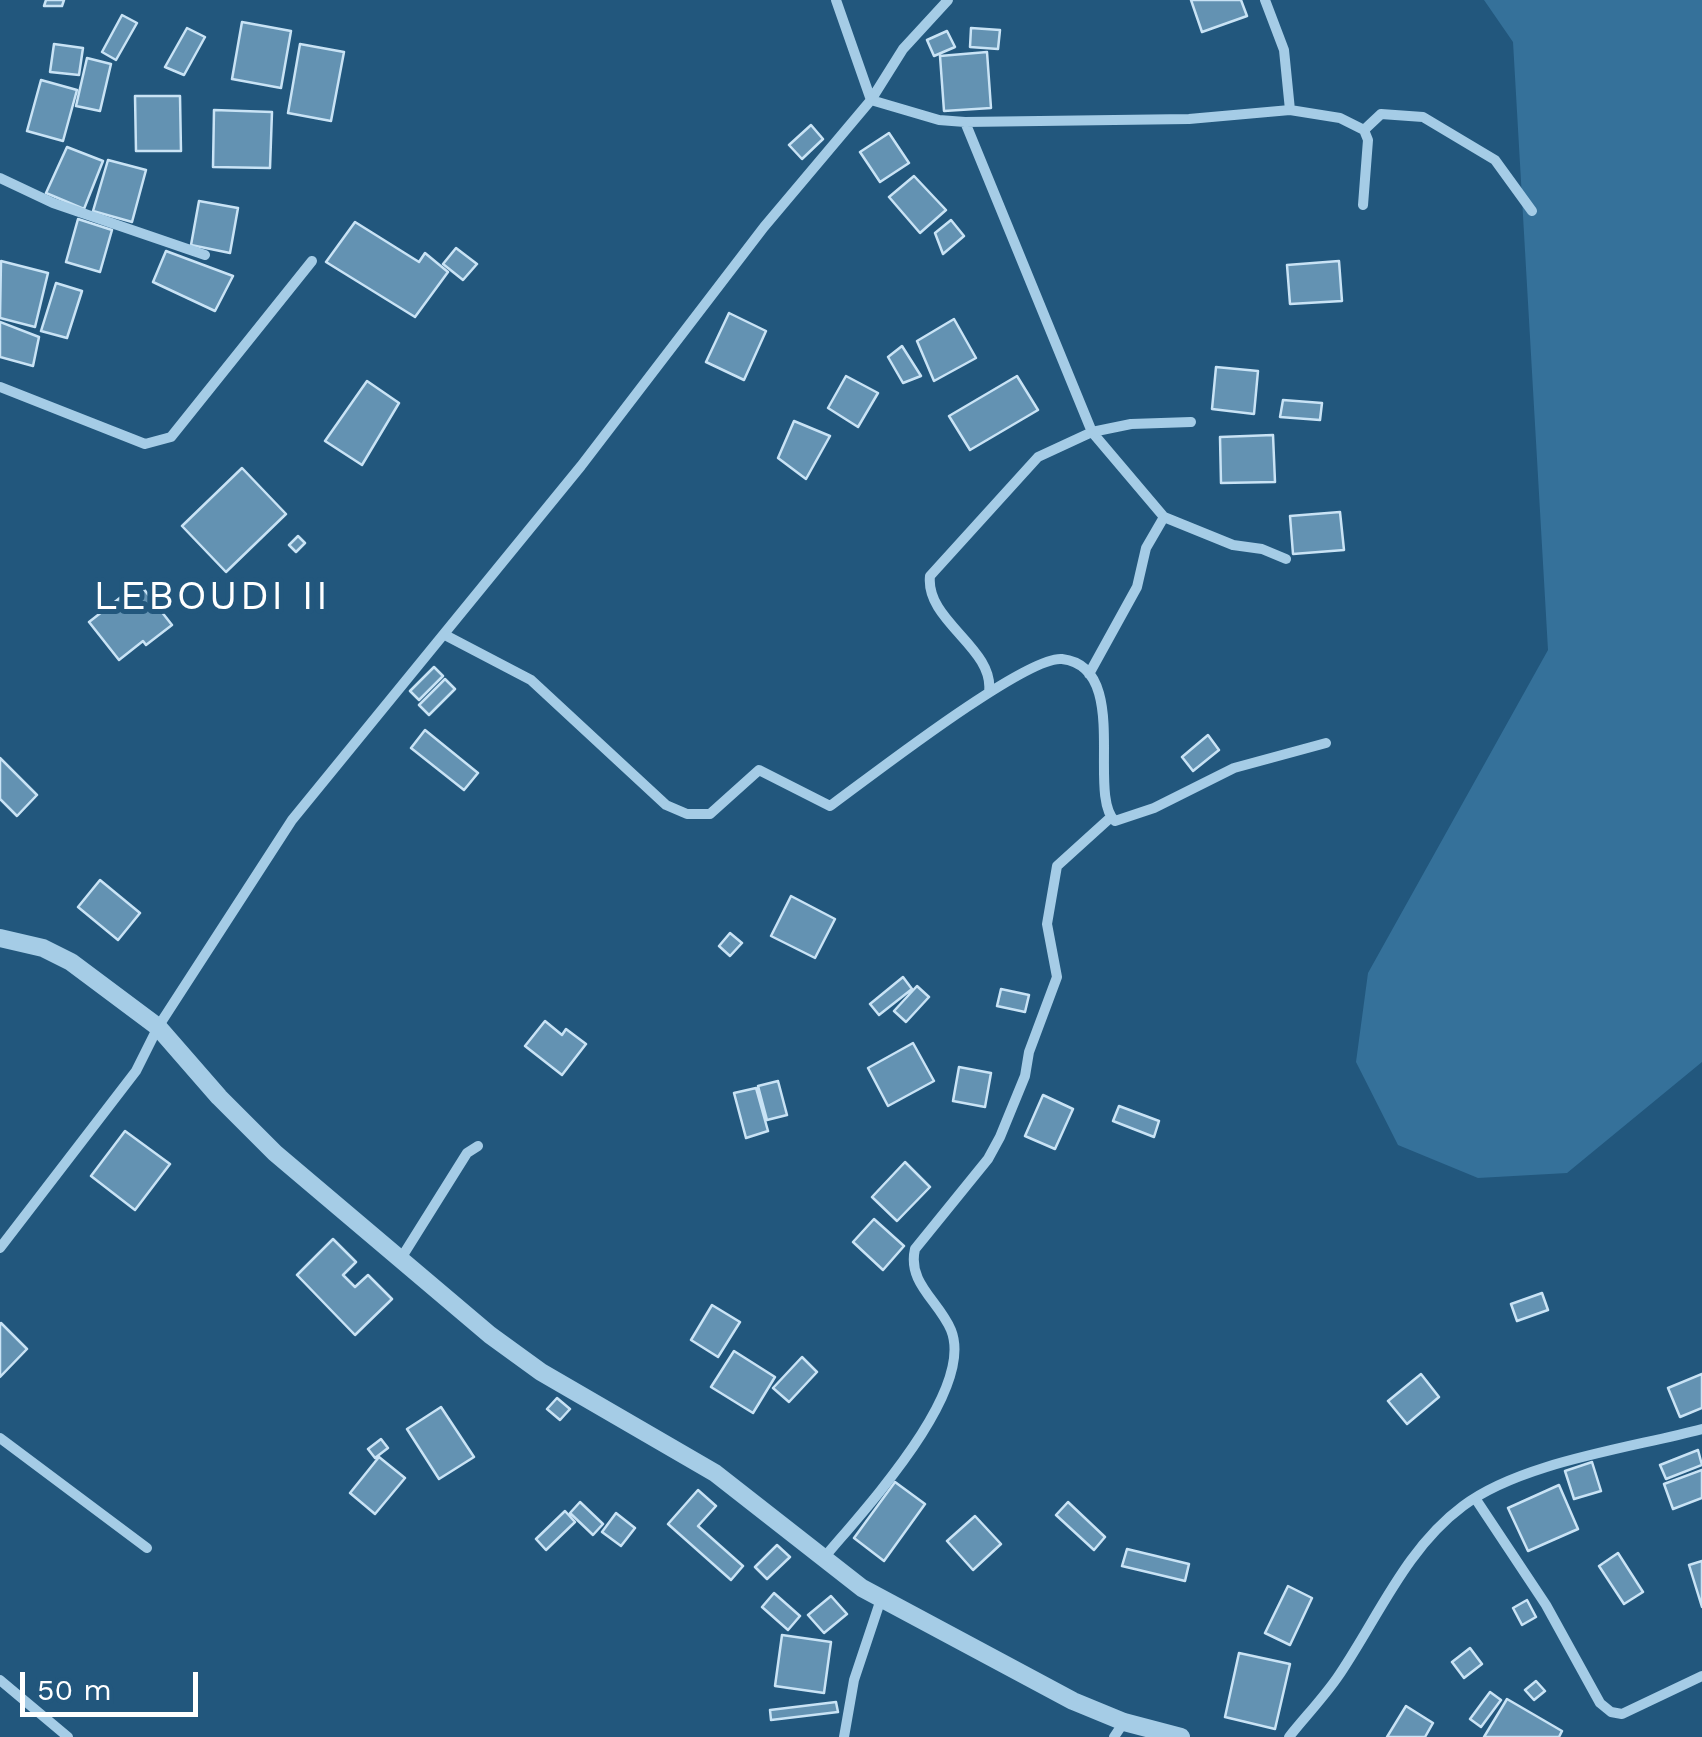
<!DOCTYPE html>
<style>
body{margin:0}
#map{position:relative;width:1702px;height:1737px;overflow:hidden;background:#22577d;font-family:"Work Sans",sans-serif}
canvas{display:block}
.scale{position:absolute;left:20px;top:1672px;width:178px;height:45px;box-sizing:border-box;border:5px solid #fff;border-top:0;padding-left:12px;font-size:30px;line-height:35px;white-space:nowrap;color:#fff;-webkit-text-stroke:8px #22577d;paint-order:stroke}
</style>
<div id="map">
<canvas width="1702" height="1737"></canvas>
<div class="scale">50 m</div>
</div>
<script>
const g = document.querySelector('canvas').getContext('2d');
g.lineJoin = 'round';
function fillPath(path, color) {
  g.fillStyle = color;
  g.fill(path, 'evenodd');
}
function stroke(path, color, width, dash) {
  g.strokeStyle = color;
  g.lineWidth = width;
  g.lineCap = dash ? 'butt' : 'round';
  g.setLineDash(dash || []);
  g.stroke(path);
}
function label(font, color, halo, rows, align = 'center') {
  g.font = font + ' "Work Sans",sans-serif';
  g.lineWidth = 10;
  g.setLineDash([]);
  g.textBaseline = 'middle';
  g.strokeStyle = halo;
  g.fillStyle = color;
  for (const [text, x, y, turn = 0] of rows) {
    g.save();
    g.translate(x, y);
    g.rotate((+turn || 0) * Math.PI / 180);
    g.textAlign = isNaN(turn) ? turn : align;
    if (halo) g.strokeText(text, 0, 0);
    g.fillText(text, 0, 0);
    g.restore();
  }
}
fillPath(new Path2D(`
 M1484,0H1702V1062L1567,1173L1478,1178L1398,1145L1356,1062L1368,973L1548,650L1513,42Z`), '#35719a');
const building = new Path2D(`
 M46,0H64L62,6H44Z
 M1191,0H1241L1247,16L1202,32Z
 M122,15L137,23L116,60L102,52Z
 M242,22L291,31L281,88L232,79Z
 M187,28L205,37L184,75L165,67Z
 M971,28L1000,30L998,49L970,47Z
 M947,31L955,47L934,56L927,40Z
 M54,44L83,48L79,75L50,72Z
 M300,44L344,52L331,121L288,113Z
 M987,52L991,108L944,111L940,56Z
 M87,58L111,64L100,111L76,106Z
 M41,80L77,90L63,141L27,131Z
 M135,96H180L181,151H136Z
 M214,110L272,112L270,168L213,167Z
 M811,125L823,139L802,159L789,145Z
 M889,133L909,163L880,182L860,152Z
 M67,147L103,161L84,209L46,193Z
 M108,160L146,170L132,222L93,211Z
 M914,176L946,210L920,233L889,197Z
 M199,201L238,208L230,253L191,245Z
 M78,219L112,230L100,272L66,262Z
 M951,220L964,236L943,254L935,233Z
 M355,222L419,262L425,253L448,272L415,317L326,262Z
 M456,248L477,264L463,280L443,264Z
 M166,251L233,276L215,311L153,282Z
 M1,261L48,273L35,327L0,318Z
 M1339,261L1342,301L1290,304L1287,265Z
 M56,283L82,291L67,338L41,331Z
 M729,313L766,331L744,380L706,362Z
 M954,319L976,358L934,381L917,341Z
 M0,322L39,337L33,366L0,357Z
 M902,346L921,376L903,383L888,357Z
 M1216,367L1258,371L1254,414L1212,409Z
 M846,376L878,393L858,427L828,408Z
 M1017,376L1038,410L970,450L949,416Z
 M367,381L399,403L362,465L325,441Z
 M1283,400L1322,403L1320,420L1280,417Z
 M794,421L830,436L806,479L778,458Z
 M1273,435L1275,482L1221,483L1220,437Z
 M242,468L286,514L226,572L182,526Z
 M1340,512L1344,550L1293,554L1290,516Z
 M298,536L305,543L296,552L289,545Z
 M139,583L172,625L146,645L143,641L119,660L89,622Z
 M434,667L443,676L419,700L410,691Z
 M445,679L455,689L429,715L419,705Z
 M425,730L478,773L464,790L411,748Z
 M1208,735L1219,750L1193,771L1182,757Z
 M0,758L37,795L17,816L0,799Z
 M100,880L140,913L118,940L78,907Z
 M791,896L835,919L815,958L771,936Z
 M730,933L742,943L730,956L719,946Z
 M903,977L912,989L879,1015L870,1004Z
 M917,986L929,997L906,1022L894,1011Z
 M1001,989L1029,995L1025,1012L997,1006Z
 M545,1021L562,1035L566,1029L586,1044L562,1075L525,1046Z
 M913,1043L934,1081L888,1106L868,1068Z
 M959,1067L991,1073L985,1107L953,1101Z
 M778,1081L787,1115L767,1120L758,1086Z
 M756,1088L768,1131L746,1138L734,1093Z
 M1043,1095L1073,1109L1055,1149L1025,1136Z
 M1119,1106L1159,1121L1154,1137L1113,1121Z
 M125,1131L170,1164L135,1210L91,1176Z
 M905,1162L930,1187L897,1221L872,1197Z
 M874,1219L904,1246L883,1270L853,1242Z
 M333,1239L356,1262L343,1275L355,1287L368,1275L392,1299L355,1335L297,1275Z
 M1542,1293L1548,1310L1517,1321L1511,1304Z
 M712,1305L740,1322L718,1357L691,1340Z
 M1,1323L27,1349L0,1377V1324Z
 M734,1351L775,1377L753,1413L711,1387Z
 M802,1357L817,1372L789,1402L773,1388Z
 M1421,1374L1439,1397L1407,1424L1388,1401Z
 M1702,1374V1408L1680,1417L1668,1388Z
 M557,1398L570,1409L560,1420L547,1409Z
 M441,1407L474,1457L439,1479L407,1429Z
 M381,1439L388,1448L375,1458L368,1449Z
 M1698,1450L1702,1465L1666,1479L1660,1465Z
 M379,1457L405,1478L375,1514L350,1493Z
 M1592,1462L1601,1491L1574,1499L1565,1471Z
 M1702,1470V1498L1673,1509L1664,1484Z
 M895,1482L925,1504L884,1561L854,1538Z
 M1559,1485L1578,1529L1528,1551L1508,1508Z
 M698,1490L716,1506L698,1526L743,1566L731,1580L668,1524Z
 M580,1502L603,1524L593,1535L570,1513Z
 M1068,1502L1105,1537L1094,1550L1056,1515Z
 M565,1511L575,1522L546,1550L536,1539Z
 M616,1513L635,1528L621,1546L602,1532Z
 M975,1516L1001,1544L973,1570L947,1541Z
 M777,1545L790,1557L767,1579L755,1567Z
 M1127,1549L1189,1564L1185,1581L1122,1566Z
 M1618,1553L1643,1592L1624,1604L1599,1566Z
 M1702,1561V1607L1689,1565Z
 M1288,1586L1312,1598L1290,1645L1265,1633Z
 M774,1593L800,1616L788,1630L762,1607Z
 M831,1596L847,1614L824,1633L808,1615Z
 M1527,1600L1536,1617L1522,1625L1513,1608Z
 M782,1635L831,1642L824,1693L775,1686Z
 M1470,1648L1482,1664L1464,1678L1452,1662Z
 M1239,1653L1290,1664L1275,1729L1225,1717Z
 M1536,1681L1545,1691L1534,1700L1525,1690Z
 M1490,1692L1501,1700L1481,1727L1470,1719Z
 M1507,1699L1562,1731L1559,1737H1484Z
 M836,1702L838,1712L771,1720L770,1710Z
 M1406,1706L1433,1723L1425,1737H1387Z`);
fillPath(building, '#6392b2');
stroke(building, '#c9e3f5', 2.5);
stroke(new Path2D(`
 M836,0L871,100
 M1265,0L1284,50L1290,110
 M871,100L939,120L965,122L1189,119L1290,110L1340,118L1364,130L1368,140L1363,205
 M965,122L1092,432L1164,517L1233,545L1262,549L1286,559
 M1364,130L1381,114L1423,117L1495,160L1532,211
 M0,178L53,203L205,255
 M0,387L145,444L171,437L312,261
 M445,635L531,680L666,805L687,814H710L759,770L830,806C866,780 1026,655 1062,659C1132,667 1086,795 1115,821L1154,808L1234,768L1326,743
 M1089,674L1137,587L1146,548L1164,517
 M989,692C995,648 925,621 930,576L1038,457L1092,432L1131,424L1191,422
 M0,1248L136,1071L158,1027L292,820L581,466L764,227L871,100L903,49L948,0
 M400,1260L467,1153L478,1146
 M0,1438L147,1548
 M1475,1498L1546,1605L1600,1703L1611,1712L1622,1714L1702,1676
 M823,1559C861,1513 976,1392 951,1330C939,1301 907,1283 915,1249L988,1159L1000,1137L1025,1076L1029,1052L1057,977L1047,924L1057,866L1110,818
 M0,1680L68,1737
 M844,1737L854,1680L881,1599
 M1114,1737L1124,1722
 M1289,1737C1305,1717 1323,1698 1337,1678C1377,1620 1405,1549 1463,1506C1521,1462 1631,1448 1702,1429`), '#a5cce6', 10);
stroke(new Path2D(`
 M0,938L43,948L71,962L158,1027L219,1097L275,1153L490,1335L541,1372L715,1473L862,1588L1073,1701L1124,1722L1181,1737`), '#a5cce6', 18);
g.letterSpacing = '2.5px';
label('40px', '#fff', '#22577d', [
 ["LEBOUDI II",212,597]
]);
g.letterSpacing = '0px';
</script>
